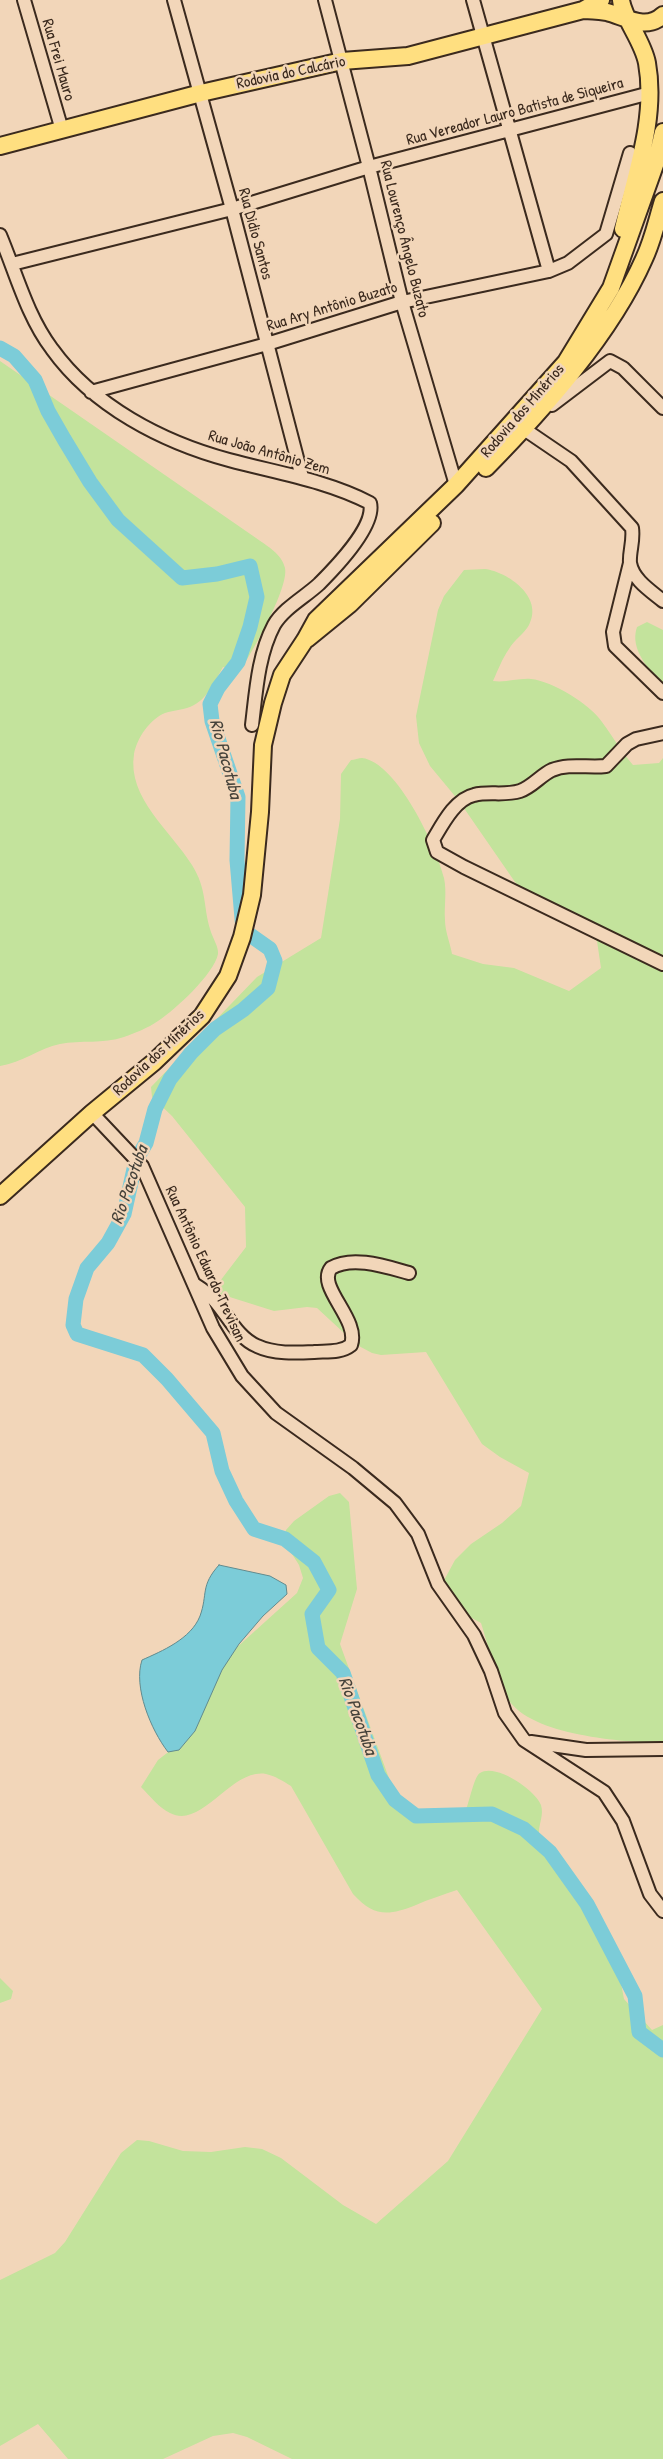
<!DOCTYPE html>
<meta charset="utf-8">
<style>
body{margin:0}
canvas{display:block;background:#f2d6b9}
</style>
<canvas width="663" height="2459"></canvas>
<script>
const g = document.querySelector('canvas').getContext('2d');
g.lineJoin = 'round';
function fillPath(path, color) {
  g.fillStyle = color;
  g.fill(path, 'evenodd');
}
function stroke(path, color, width, dash) {
  g.strokeStyle = color;
  g.lineWidth = width;
  g.lineCap = dash ? 'butt' : 'round';
  g.setLineDash(dash || []);
  g.stroke(path);
}
function label(font, color, halo, rows, align = 'center') {
  g.font = font + ' "Patrick Hand",sans-serif';
  g.lineWidth = 5;
  g.setLineDash([]);
  g.textBaseline = 'middle';
  g.strokeStyle = halo;
  g.fillStyle = color;
  for (const [text, x, y, turn = 0] of rows) {
    g.save();
    g.translate(x, y);
    g.rotate((+turn || 0) * Math.PI / 180);
    g.textAlign = isNaN(turn) ? turn : align;
    if (halo) g.strokeText(text, 0, 0);
    g.fillText(text, 0, 0);
    g.restore();
  }
}
fillPath(new Path2D(`
 M0,361L256,538C267,546 282,554 285,568C289,587 254,649 243,666L234,669L223,667C216,679 208,698 194,705C185,710 174,710 165,713C150,719 137,738 134,754C127,798 171,831 192,865C207,889 203,905 210,929C212,937 219,947 218,954C214,974 175,1010 158,1021C148,1028 135,1033 124,1037C103,1044 81,1040 60,1044C39,1048 22,1063 0,1066Z
 M485,569C508,572 544,597 529,625C524,634 514,640 509,649C502,659 498,670 493,681C505,683 518,678 531,679C552,681 590,704 602,722C613,737 621,751 633,765L659,763L663,758V1743C624,1742 531,1736 508,1699C494,1677 489,1647 481,1623L453,1608L442,1584L455,1560L471,1544L502,1523L521,1506L529,1473L500,1457L482,1444L426,1352L381,1355L372,1353L357,1345L317,1308L307,1307L274,1311L217,1293V1285L246,1247L245,1207L172,1116L152,1097L151,1087L257,977L321,938L340,819L341,774L351,760C354,760 359,758 362,758C397,762 437,848 444,878C447,892 444,906 445,920C445,931 450,943 452,954L483,964L514,968L569,991L601,968L597,941L532,900L515,882L459,801L430,766L419,743L416,716L438,610L444,596L464,570Z
 M647,622L663,630V688C650,669 629,650 637,627Z
 M340,1493L349,1502L357,1589L340,1644L394,1792L436,1821L465,1812C469,1804 474,1776 480,1773C496,1763 535,1790 541,1805C544,1815 539,1823 539,1832C539,1837 541,1843 541,1848L604,1930L615,1952L624,1999L652,2030L663,2025V2459H292L247,2437L233,2433L213,2436L163,2459H68L38,2424L0,2446V2280L55,2253L65,2242L121,2153L137,2140L149,2141L183,2151L211,2152L245,2147L262,2149L281,2158L343,2205L376,2224L448,2161L542,2009L457,1890C443,1895 429,1899 416,1905C388,1916 374,1917 353,1894L291,1786C283,1781 275,1776 266,1774C231,1768 202,1830 170,1813C159,1808 150,1796 141,1787L158,1760L180,1743L214,1678L235,1649L297,1593L303,1578L299,1565L287,1546L284,1537L286,1530L294,1521L329,1496Z
 M0,1978L13,1991L11,1999L0,2003Z`), '#c3e39c');
const water = new Path2D(`
 M219,1565L270,1576L286,1585L287,1594L263,1616L239,1644L222,1670L195,1731L179,1750L168,1752C151,1730 133,1687 142,1660C162,1651 191,1639 200,1616C208,1594 200,1586 219,1565Z`);
fillPath(water, '#7cccd8');
stroke(water, '#628b8e', 1);
stroke(new Path2D(`
 M0,348L14,356L35,380L48,411L64,439L90,482L118,520L182,578L217,574L250,566L257,597L250,627L238,662L218,688L210,704L212,721L238,797L237,860L243,930L270,949L275,961L268,988L243,1010L215,1029L191,1053L170,1079L155,1109L146,1143L136,1160L124,1214L108,1243L87,1268L76,1299L73,1325L77,1334L143,1355L167,1379L213,1433L222,1471L236,1501L254,1529L285,1539L314,1562L329,1590L312,1614L318,1648L343,1673L378,1775L395,1800L416,1816L492,1814L524,1829L550,1852L587,1904L635,1996L639,2032L663,2050`), '#7cccd8', 15);
const minor = new Path2D(`
 M24,0L62,130
 M174,0L232,209L302,477
 M325,0L369,167L402,302L456,485
 M473,0L549,271
 M0,235C16,273 27,316 52,349C93,406 162,442 229,460C277,473 325,480 370,503C376,526 335,568 319,584C305,597 284,608 274,625C258,655 256,692 252,725
 M12,264L232,209L369,167L650,93
 M91,392L267,344L402,302L549,271L568,263L606,234L630,153
 M552,405L610,361L623,368L663,408
 M524,429L571,461L632,528C634,541 629,552 630,563C633,580 651,591 663,601
 M630,563L613,632L615,646L663,693
 M663,733L636,739L627,744L606,766C588,768 569,763 552,770C541,775 532,787 520,791C504,796 489,791 474,795C455,799 442,825 433,840L437,852L464,867L663,964
 M92,1113L142,1166L213,1328L242,1376L276,1413L353,1468L395,1503L418,1534L438,1584L474,1635L491,1671L505,1713L524,1740L604,1792L623,1821L650,1894L663,1911
 M194,1284C202,1289 209,1294 215,1301C228,1316 238,1338 257,1346C274,1354 295,1353 314,1352C326,1351 341,1353 351,1345C360,1319 316,1287 331,1268C353,1255 387,1267 409,1273
 M531,1742L586,1750L663,1749`);
const major = new Path2D(`
 M621,0C623,18 643,41 647,63C657,118 635,176 623,229
 M583,10C591,10 599,11 607,12C626,17 646,31 663,15
 M0,146L201,93L342,61L408,56L583,10L601,0
 M486,468C543,410 611,334 644,259C653,240 657,220 663,201
 M307,639L350,604L432,523
 M0,1196L92,1113L154,1062L202,1016L228,976L242,937L252,895L260,812L263,745L273,703L282,675L305,640L316,620L456,485L566,362L611,288L656,162L663,132`);
stroke(minor, '#3b2a1e', 16);
stroke(major, '#3b2a1e', 20);
stroke(minor, '#f2d6b9', 12);
stroke(major, '#ffdf80', 16);
label('16px', '#3b2a1e', '#f2d6b9', [
 ["Rua Frei Mauro",58,60,74],
 ["Rodovia do Calcário",291,73,-12],
 ["Rua Vereador Lauro Batista de Siqueira",515,112,-15],
 ["Rua Didio Santos",255,234,75],
 ["Rua Lourenço Ângelo Buzato",404,239,76],
 ["Rua Ary Antônio Buzato",332,307,-17],
 ["Rodovia dos Minérios",523,411,-49],
 ["Rua João Antônio Zem",269,453,16],
 ["Rodovia dos Minérios",159,1053,-43],
 ["Rua Antônio Eduardo Trevisan",205,1264,65]
]);
label('italic 18px', '#45423a', '#f2d6b9', [
 ["Rio Pacotuba",225,759,75],
 ["Rio Pacotuba",130,1185,-71],
 ["Rio Pacotuba",357,1716,70]
]);
</script>
